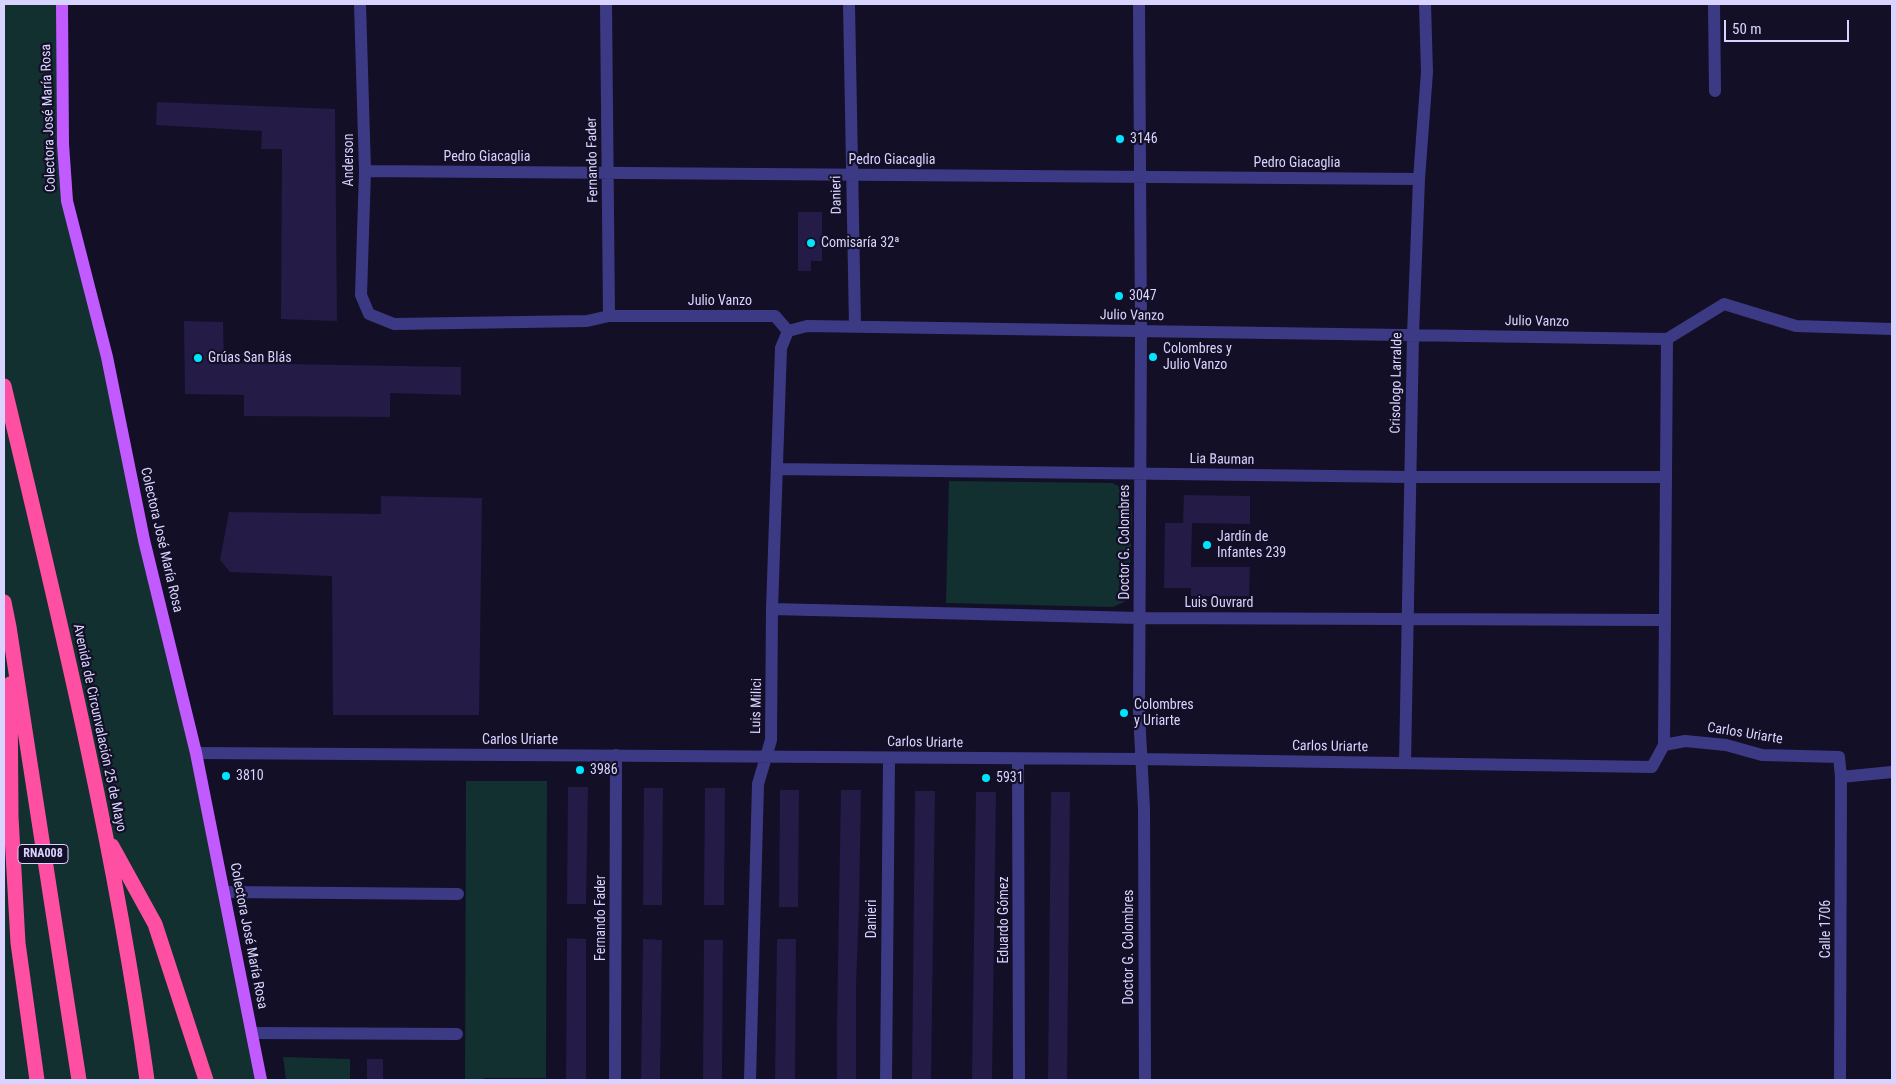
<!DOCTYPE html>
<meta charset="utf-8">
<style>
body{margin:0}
#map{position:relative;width:1896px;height:1084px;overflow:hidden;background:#130f26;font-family:"Roboto Condensed",sans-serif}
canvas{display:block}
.frame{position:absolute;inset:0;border:5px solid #d9d4ff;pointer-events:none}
.scale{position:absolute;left:1724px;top:20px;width:125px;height:22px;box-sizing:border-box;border:2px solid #d9d4ff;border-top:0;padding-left:6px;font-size:15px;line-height:18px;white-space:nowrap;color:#d9d4ff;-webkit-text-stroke:4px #130f26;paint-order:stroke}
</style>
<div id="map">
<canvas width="1896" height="1084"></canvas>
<div class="frame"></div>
<div class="scale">50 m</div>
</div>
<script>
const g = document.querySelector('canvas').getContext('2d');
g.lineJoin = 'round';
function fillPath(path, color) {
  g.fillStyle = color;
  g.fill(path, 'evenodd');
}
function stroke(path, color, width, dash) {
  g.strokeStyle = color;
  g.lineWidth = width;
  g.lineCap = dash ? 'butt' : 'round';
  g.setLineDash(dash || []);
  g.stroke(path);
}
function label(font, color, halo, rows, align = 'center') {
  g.font = font + ' "Roboto Condensed",sans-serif';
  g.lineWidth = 4.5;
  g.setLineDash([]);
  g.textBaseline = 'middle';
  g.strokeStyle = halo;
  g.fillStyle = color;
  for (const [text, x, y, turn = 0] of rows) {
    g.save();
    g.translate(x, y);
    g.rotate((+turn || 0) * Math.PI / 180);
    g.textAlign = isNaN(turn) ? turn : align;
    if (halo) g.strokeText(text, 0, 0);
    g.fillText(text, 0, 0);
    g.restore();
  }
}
fillPath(new Path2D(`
 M4,4H62L67,201L107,357L261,1080H4Z
 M949,481L1112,483C1127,489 1130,497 1132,513L1129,595L1124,602L1113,607L946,603Z
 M466,781H547L546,1078H484V1080H465Z
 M283,1057L350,1059V1080H286Z`), '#12302f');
fillPath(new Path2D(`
 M157,102L335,109L337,321L281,319L282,149H261L262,131L156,125Z
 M798,212H822V261H811V271H798Z
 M184,321L223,322L224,363L461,367V395L390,393V417L244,416V395L185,394Z
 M1184,495L1250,496V524L1192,523L1191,567H1250L1249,596H1191V588H1164L1165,523H1183Z
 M381,496L482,498L479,715H333L332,576L230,572L220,560L229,512L381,514Z
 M568,787H588L586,904H567Z
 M644,788H663L662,905H643Z
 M705,788H725L724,905H704Z
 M780,790H799L798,907H779Z
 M841,790H861L859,907L856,985V1080H837V1023Z
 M915,791H935L931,1080H912Z
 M976,792H996L992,1080H972Z
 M1051,792H1070L1067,1080H1048Z
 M567,938L586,939V1080H566Z
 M643,939L662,940L660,1080H641Z
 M777,939H796L795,1080H775Z
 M704,940H723L722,1080H703Z
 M367,1059H383V1080H367Z`), '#241b47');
stroke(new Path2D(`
 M360,4L365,171L361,295L369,314L394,324L587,321L609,316H775L788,331
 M606,4L609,316
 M849,4L855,326
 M1139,4L1141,331L1139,713L1144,809L1145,1080
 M1714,4L1715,91
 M365,171L1419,179
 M788,331L807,326L1667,339L1724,304L1796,326L1892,329
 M778,469L1410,477H1665
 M772,609L1139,618L1665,620
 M1664,745L1685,741L1726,745L1762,755L1839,757L1841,777L1840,1080
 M196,753L1140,759L1652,767L1664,745L1667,339
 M1018,759L1019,1080
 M1405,763L1413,335L1419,179L1427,72L1425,4
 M1841,777L1892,772
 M224,892L458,894
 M252,1033L457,1034
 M615,1080L616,755
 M750,1080L758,784L771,740L772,609L781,348L788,331
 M886,1080L889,758`), '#3d3a85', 12);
stroke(new Path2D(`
 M62,4L63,144L67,201L107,357L144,540L196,753L261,1080`), '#c25bff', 12);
stroke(new Path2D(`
 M4,386C59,616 115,846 147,1080
 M4,602L9,627L79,1080
 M10,684L11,817L18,943L37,1080
 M112,846L155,924L206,1080`), '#ff4fa3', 15);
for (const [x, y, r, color] of [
 [1120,139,5,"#00e5ff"],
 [811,243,5,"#00e5ff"],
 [1119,296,5,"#00e5ff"],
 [1153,357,5,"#00e5ff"],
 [198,358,5,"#00e5ff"],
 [1207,545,5,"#00e5ff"],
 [1124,713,5,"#00e5ff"],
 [580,770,5,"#00e5ff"],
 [226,776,5,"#00e5ff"],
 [986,778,5,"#00e5ff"]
]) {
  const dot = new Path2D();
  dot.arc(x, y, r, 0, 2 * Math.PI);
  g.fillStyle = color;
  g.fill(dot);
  stroke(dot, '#130f26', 2);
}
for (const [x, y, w] of [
 [43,854,50]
]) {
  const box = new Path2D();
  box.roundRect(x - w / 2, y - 9.5, w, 19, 4);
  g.fillStyle = '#130f26';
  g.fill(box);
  stroke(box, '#d9d4ff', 1);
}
label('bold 12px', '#d9d4ff', null, [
 ["RNA008",43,854]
]);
label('14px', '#d9d4ff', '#130f26', [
 ["Colectora José María Rosa",49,118,-92],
 ["Pedro Giacaglia",487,157],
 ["Anderson",349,160,-90],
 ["Fernando Fader",593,160,-91],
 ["Pedro Giacaglia",892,160],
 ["Pedro Giacaglia",1297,163],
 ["Danieri",837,195,-91],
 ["Julio Vanzo",720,301],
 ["Julio Vanzo",1132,316,1],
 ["Julio Vanzo",1537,322,1],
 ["Crisologo Larralde",1397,383,-89],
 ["Lia Bauman",1222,460,1],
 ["Colectora José María Rosa",161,540,77],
 ["Doctor G. Colombres",1125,542,-90],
 ["Luis Ouvrard",1219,603],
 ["Luis Milici",757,706,-89],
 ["Avenida de Circunvalación 25 de Mayo",99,728,78],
 ["Carlos Uriarte",1745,734,9],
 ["Carlos Uriarte",520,740],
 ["Carlos Uriarte",925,743,1],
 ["Carlos Uriarte",1330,747,1],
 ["Fernando Fader",601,918,-90],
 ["Danieri",872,919,-90],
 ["Eduardo Gómez",1004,920,-90],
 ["Calle 1706",1826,929,-90],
 ["Colectora José María Rosa",248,936,79],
 ["Doctor G. Colombres",1129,947,-90]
]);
label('14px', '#d9d4ff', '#130f26', [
 ["3146",1130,139],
 ["Comisaría 32ª",821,243],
 ["3047",1129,296],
 ["Colombres y",1163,349],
 ["Julio Vanzo",1163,365],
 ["Grúas San Blás",208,358],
 ["Jardín de",1217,537],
 ["Infantes 239",1217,553],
 ["Colombres",1134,705],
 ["y Uriarte",1134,721],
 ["3986",590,770],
 ["3810",236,776],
 ["5931",996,778]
], 'left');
</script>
